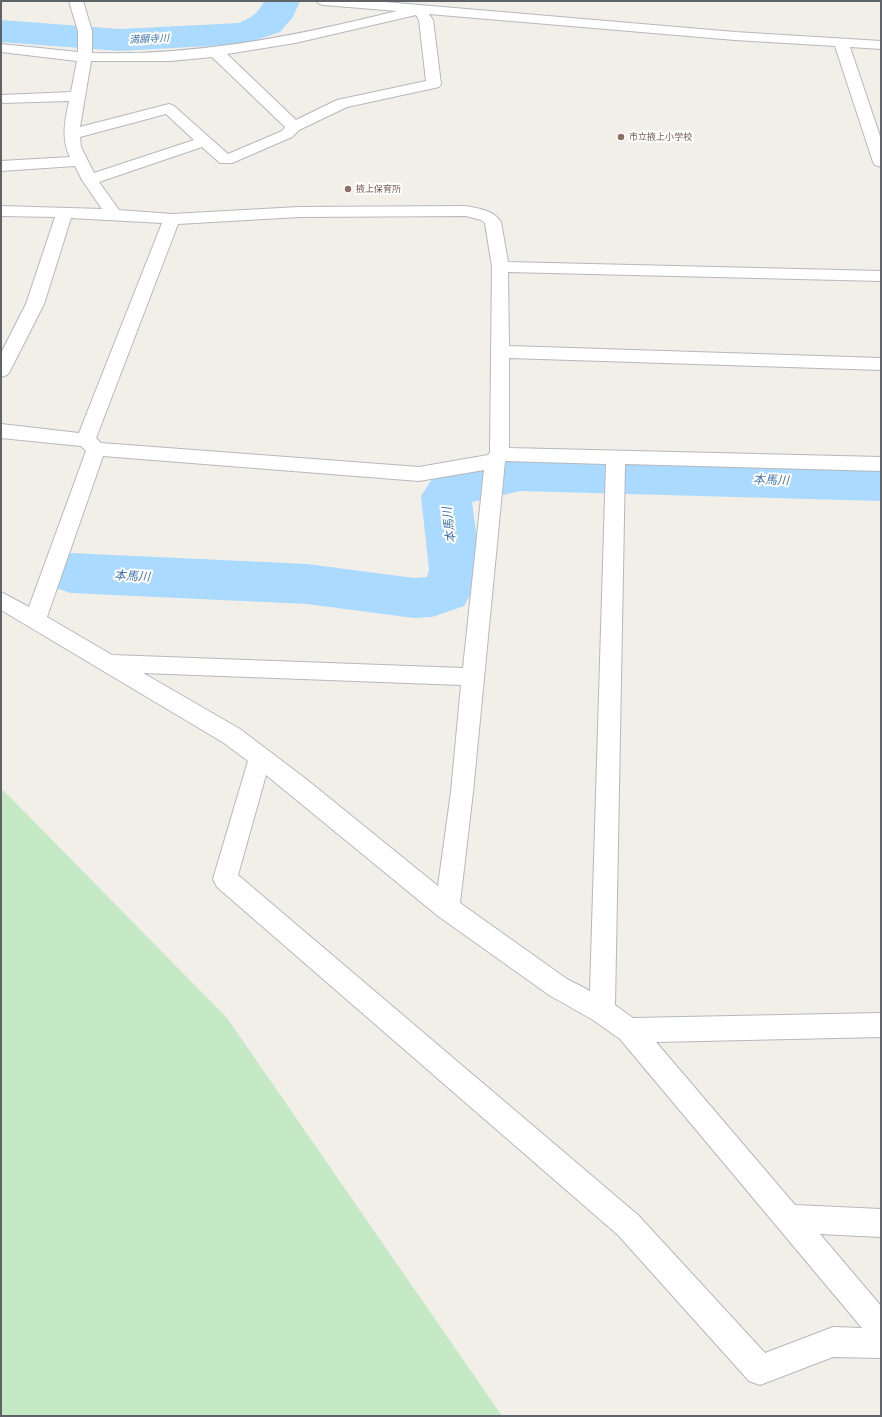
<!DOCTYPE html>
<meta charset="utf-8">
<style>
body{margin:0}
#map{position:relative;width:882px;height:1417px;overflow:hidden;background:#f1efe8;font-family:Ubuntu,sans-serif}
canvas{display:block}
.frame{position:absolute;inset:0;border:2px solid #5f6368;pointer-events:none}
</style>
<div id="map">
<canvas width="882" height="1417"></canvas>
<div class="frame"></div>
</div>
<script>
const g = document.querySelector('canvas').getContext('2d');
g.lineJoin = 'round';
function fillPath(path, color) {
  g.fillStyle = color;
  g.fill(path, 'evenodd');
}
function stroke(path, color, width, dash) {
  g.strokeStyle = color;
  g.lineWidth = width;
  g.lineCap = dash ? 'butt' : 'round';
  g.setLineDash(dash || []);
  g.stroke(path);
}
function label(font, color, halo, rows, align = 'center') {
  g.font = font + ' Ubuntu,"Noto Sans JP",sans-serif';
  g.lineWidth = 4;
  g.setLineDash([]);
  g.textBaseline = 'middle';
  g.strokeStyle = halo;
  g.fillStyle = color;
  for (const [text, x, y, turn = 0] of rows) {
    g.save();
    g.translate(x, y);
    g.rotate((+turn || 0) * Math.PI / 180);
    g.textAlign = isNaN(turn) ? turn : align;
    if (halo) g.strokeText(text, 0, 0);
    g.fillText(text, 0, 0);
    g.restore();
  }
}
fillPath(new Path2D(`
 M1,790L4,791L227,1018L502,1416H1Z`), '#c5e8c5');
fillPath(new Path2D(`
 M264,1H300L293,17L280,32L244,44L120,51L1,42V20L120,29L239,23C252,17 258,14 264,1Z
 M520,455L881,465V501L520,491L472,502L481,570L478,581L464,606L432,617L414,618L307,604L71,593L53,587L45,573L53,559L71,553L307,564L414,578L427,577L429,570L421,496L434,476Z`), '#aadaff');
const minor = new Path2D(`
 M69,1H83L92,31V53C196,56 296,36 397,11L324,5L319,4L317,1H373L735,32L881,41V49L850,47L881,139V167L875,165L873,162L835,46L735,40L429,14L433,20L441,84L439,87L347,107L299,130L292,137L232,163H220L202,147L99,182L119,210L172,214L299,207L466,206C480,209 493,210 501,222L508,262L881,271V281L508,272L509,346L881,358V370L509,358V448L881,457V471L625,464L615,1005L633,1018L881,1013V1037L656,1042L795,1205L881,1209V1237L820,1234L881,1306V1358L833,1357L760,1385L749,1381L618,1235L217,887L213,879L248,761L224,743L1,610V592L29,607L86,451L81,446L1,438V424L79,433L162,223L71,218L44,304L10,371L7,375L1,377V353L26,304L55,217L1,216V206L102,209L82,180L75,166L1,171V161L70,157C61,139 65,120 69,101L1,103V95L71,92L77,61L1,52V44L78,52V31ZM416,15L419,20L426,81L337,100L296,120L227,54L295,43ZM212,57L285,127L282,131L228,154L174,106L169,104L80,127L91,61H170ZM166,114L194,140L94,173L81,147L80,137ZM466,216L481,220L485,223L492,267L490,452L488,455L419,467L101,443L96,438L178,224L299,217ZM103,456L419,481L484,470L463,668L112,655L47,617ZM505,461L606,464L590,991L567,979L460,903L473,792ZM143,673L461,685L451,792L438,886L306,779L240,729ZM266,775L438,916L549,995L593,1020L620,1039L862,1328L833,1327L765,1353L638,1215L238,875Z`);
stroke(minor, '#b5b8bc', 2);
fillPath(minor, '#fff');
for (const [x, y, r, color] of [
 [621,137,4,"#8d6e63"],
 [348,189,4,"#8d6e63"]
]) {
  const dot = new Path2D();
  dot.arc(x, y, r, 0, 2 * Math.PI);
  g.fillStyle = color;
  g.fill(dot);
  stroke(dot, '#fff', 1.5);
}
label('9px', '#785e54', '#fff', [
 ["市立掖上小学校",629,137],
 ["掖上保育所",356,189]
], 'left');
label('italic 10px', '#4174aa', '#fff', [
 ["満願寺川",149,39,-3]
]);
label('italic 12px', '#4174aa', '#fff', [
 ["本馬川",771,480,2],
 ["本馬川",449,525,-97],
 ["本馬川",132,576,3]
]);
</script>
